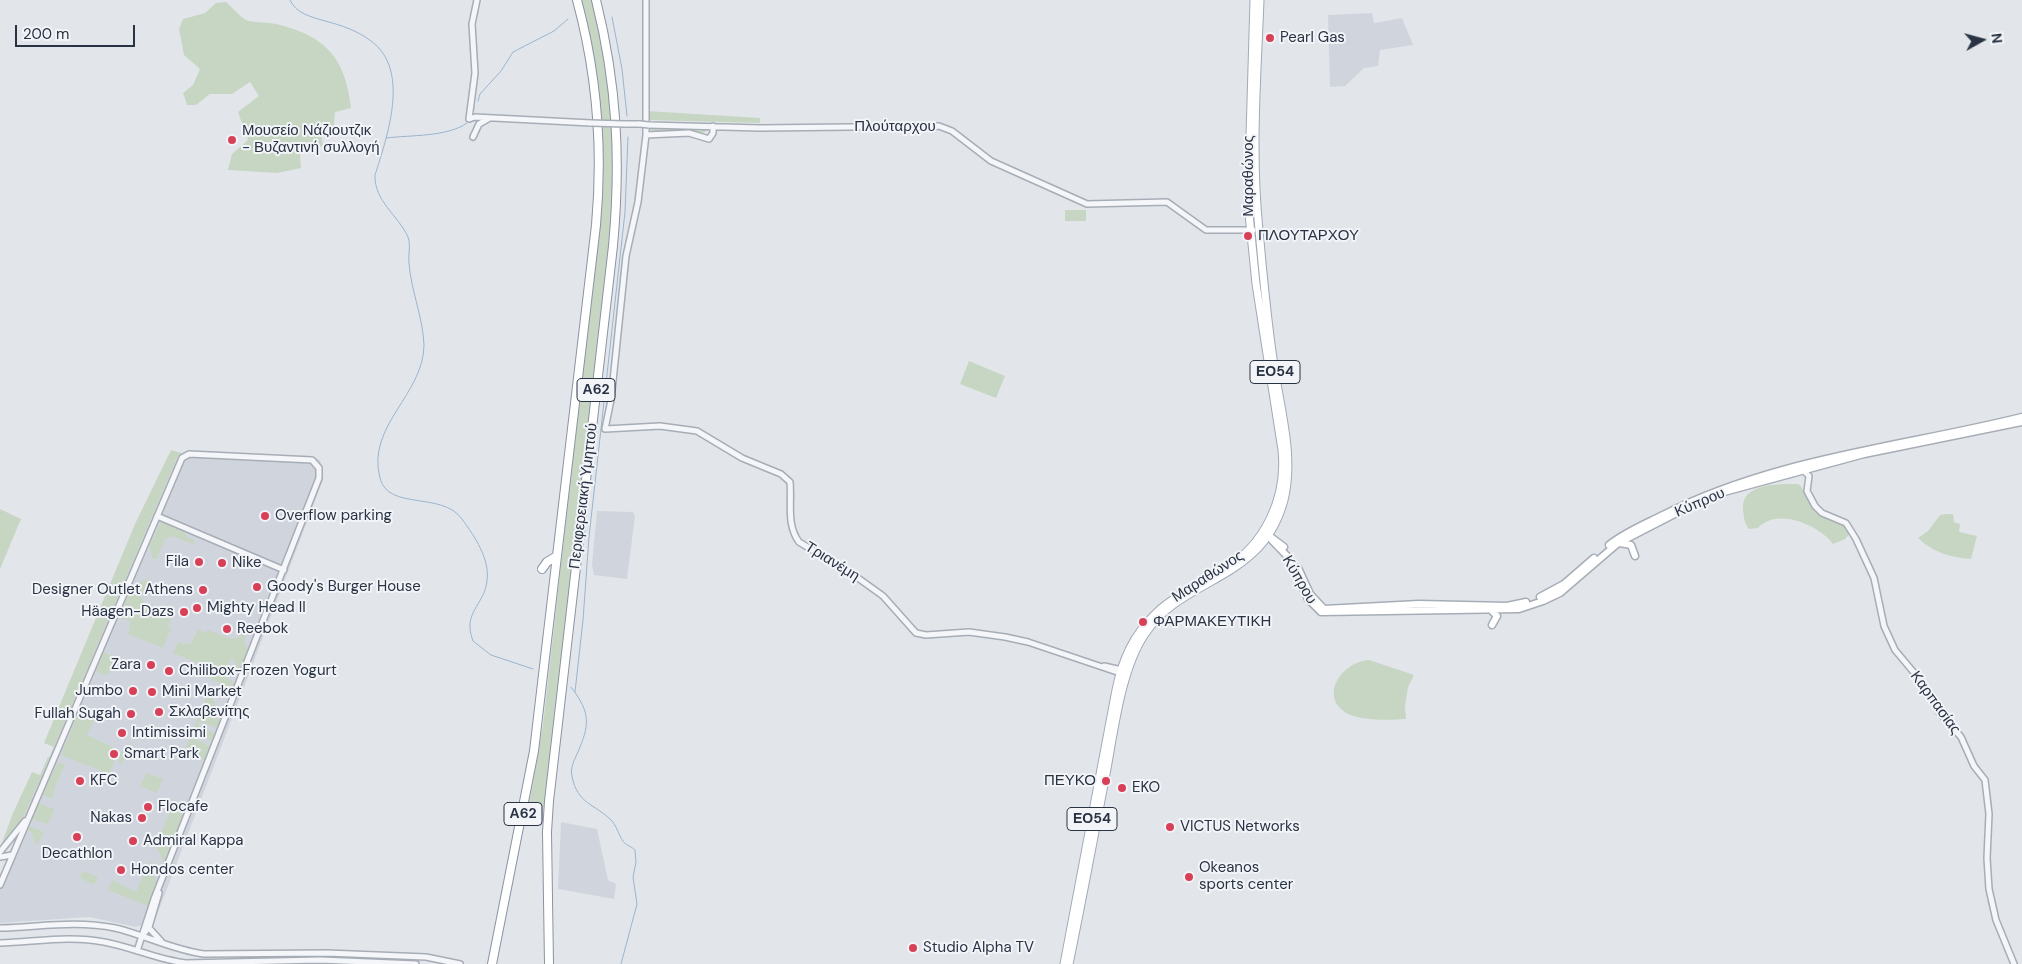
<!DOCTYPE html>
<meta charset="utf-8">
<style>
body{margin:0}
#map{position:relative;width:2022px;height:964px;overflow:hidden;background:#e2e6eb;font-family:"DM Sans",sans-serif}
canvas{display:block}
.north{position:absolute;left:1957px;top:15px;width:50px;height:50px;-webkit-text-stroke:4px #f2f4f8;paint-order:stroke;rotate:83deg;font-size:14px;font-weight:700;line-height:20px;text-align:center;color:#293344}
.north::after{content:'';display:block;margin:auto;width:18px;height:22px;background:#293344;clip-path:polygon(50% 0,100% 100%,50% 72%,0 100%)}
.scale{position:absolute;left:15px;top:25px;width:120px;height:22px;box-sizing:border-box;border:2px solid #293344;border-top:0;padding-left:6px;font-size:15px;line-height:18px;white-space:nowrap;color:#293344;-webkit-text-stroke:4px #f2f4f8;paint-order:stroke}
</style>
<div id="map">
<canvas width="2022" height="964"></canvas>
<div class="north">N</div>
<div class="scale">200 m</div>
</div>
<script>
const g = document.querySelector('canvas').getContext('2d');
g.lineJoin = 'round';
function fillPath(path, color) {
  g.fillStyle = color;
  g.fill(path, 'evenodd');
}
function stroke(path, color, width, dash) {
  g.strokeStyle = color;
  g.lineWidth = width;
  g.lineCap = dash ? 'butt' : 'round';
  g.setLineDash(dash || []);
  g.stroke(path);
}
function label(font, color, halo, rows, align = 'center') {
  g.font = font + ' "DM Sans",sans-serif';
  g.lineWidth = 4;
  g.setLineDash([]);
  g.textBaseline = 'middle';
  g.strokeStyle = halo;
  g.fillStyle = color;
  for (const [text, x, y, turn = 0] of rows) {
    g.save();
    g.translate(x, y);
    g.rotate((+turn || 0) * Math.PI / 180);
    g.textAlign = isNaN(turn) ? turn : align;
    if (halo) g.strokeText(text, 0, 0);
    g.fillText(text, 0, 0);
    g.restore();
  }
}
fillPath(new Path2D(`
 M1372,13L1374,23L1402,18L1413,45L1380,50L1378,66L1364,68L1345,86L1330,87L1328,15Z
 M182,453L312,456L320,460L323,473V480L152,928L142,925L136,927L89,917L0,923V890L24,836L23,818L177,458Z
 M597,511L633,512L635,516L627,579L594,575L592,564Z
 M561,822L597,829L608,880L616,884L614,899L558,889Z`), '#d0d5dd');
fillPath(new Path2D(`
 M581,0H593L606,57L614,138L613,218L546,807L529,805L543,725L603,191C605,126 597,63 581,0Z
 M226,2C232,7 239,16 246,20C254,23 268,22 276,24C326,36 345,57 351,108L335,112L334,126L321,131L323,146L300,153L301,168L277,173L228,170L232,154L248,140L238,112L259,96L250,82L232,94H210L196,105H187L183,93L193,85L200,69L184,55L179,29L183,19L205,13L216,3Z
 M647,111L760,118V123L648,120Z
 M648,128L707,130L702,134C689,131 656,136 648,128Z
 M1065,210H1086V221H1065Z
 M969,361L1005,376L996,398L960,384Z
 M171,450L182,453L177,458L54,747L44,743L135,524Z
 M1797,484L1800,485L1814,508L1842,522L1850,533L1845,539L1833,544C1819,525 1777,507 1758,528L1749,529C1744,523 1744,517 1743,510C1740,483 1779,484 1797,484Z
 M0,509L21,519L0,569Z
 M1947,514H1953L1954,522L1960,524L1959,532L1977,536L1971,559C1950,557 1934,553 1918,538L1928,531L1940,515Z
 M161,522L183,530L187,537L194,540L195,545L173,536L165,539L157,559H153L149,546Z
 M149,578L141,597L145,604L164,612L163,615L171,619L168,626L171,628L163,648L128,634L130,628L128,627L131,621L118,618L131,588Z
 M243,626L246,631L244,643L248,649L241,669L236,667L235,660L231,659L227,669L224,668L222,673L173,653L178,642L186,645L187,643L191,644L198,629L206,633L208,630L232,639L239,637Z
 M103,652L117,658L111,671L105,676L96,671Z
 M1369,660L1414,675L1408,687L1405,706L1406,719C1390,720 1363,721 1348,714C1318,697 1341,662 1369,660Z
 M192,665L232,680L233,684L235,682L234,687L228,685L221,689L218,682L190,670Z
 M209,690L218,712L216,718L221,720L217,728L199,721L197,724L215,734L211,741L193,729Z
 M79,711L95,718L87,735L119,750L109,774L61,755Z
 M190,736L210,746L205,760L184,752Z
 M132,742L126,758L120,765L118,760L124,747Z
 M48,757H50L23,818L0,848L13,813L32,772L40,775Z
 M58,762L65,765L58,779L59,780L56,784L52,799L42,794Z
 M147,773L163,779L157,793L140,786Z
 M39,803L54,809L48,824L32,819Z
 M171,809L184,815L172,842L165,865L156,845Z
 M29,826L44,832L38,844H35L32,833L28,830Z
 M150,860L157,883L148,906L108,890L112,880L136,892Z
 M83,871L98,877L94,885L80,878Z`), '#c7d6c2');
stroke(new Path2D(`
 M290,0C296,14 312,17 325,21C341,25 358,31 371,41C411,70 387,137 375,175C374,201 398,215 408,237C411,246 408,254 409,263C411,291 423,317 424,345C424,394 366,426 380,478C388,511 442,491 462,519C475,537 490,559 487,581C484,606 462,612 473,641L491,655L533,669
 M612,17L622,69L627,116
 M478,101L480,94L501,71L513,52L554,31L568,19
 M386,138C410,135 448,137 467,123
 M571,687C591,713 590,725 577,754C574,761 570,768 572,776C577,804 595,804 611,820C617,826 618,834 623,841C625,845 631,846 635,850L636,862L633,877L637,904L621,964
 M575,692L583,620L589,537L625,212L628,137`), '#9bb3cd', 1);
const tertiary = new Path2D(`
 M646,0V135L638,202L626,256L611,400L605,429L660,426L697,431L742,458L781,474L790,482C792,503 786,524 799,542L851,573L883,596L916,633L926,635L969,632L1005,637L1028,642L1123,674
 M469,119L475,117L591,123
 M469,119L475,73L472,24L477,0
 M625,124H640
 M649,125L760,128L939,126L952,131L991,161L1087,204L1167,202L1206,230H1253
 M646,135L689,133L709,139L713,133V126
 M473,137L479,124L488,119
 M1803,470L1809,476L1807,491L1815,506L1822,513L1846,523L1856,539L1874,578L1884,626L1895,650L1921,681L1939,712L1961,737L1974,766L1985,780L1989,814L1987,858L1989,889L1996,920L2014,964
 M157,516L284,570
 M1104,666L1122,670
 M0,852L25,821
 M0,857L12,855
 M0,885L182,458L189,454L312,460L319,468V478L154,899L137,951
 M0,928C39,927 76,920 115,928C145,935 173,950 204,954L327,953L426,957L460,964
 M149,928L161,941
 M142,936L149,927L159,893
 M0,943C35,942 69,935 104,942C132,947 158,960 186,963L320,960L416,964`);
const secondary = new Path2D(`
 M1264,532L1289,558L1308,599L1321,612L1519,609L1543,601L1560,593L1617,544L1628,538L1692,505L1724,492L1864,454L2022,422
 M1264,532L1284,547
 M1620,543L1631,545L1635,556
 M1609,545C1625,532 1645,524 1663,515C1775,458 1901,447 2022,417
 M1298,568L1310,594L1324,609L1419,604L1507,606L1526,602
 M1540,597L1564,584L1594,558
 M1492,625L1497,616L1492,611`);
const primary = new Path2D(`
 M1064,964L1116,690C1122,660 1133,635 1156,613C1175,595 1200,584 1223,570C1265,545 1287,498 1282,450L1256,284L1248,204L1254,0
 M1069,964C1082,901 1094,837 1106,774C1114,732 1121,669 1145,634C1184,575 1262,583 1284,500C1295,457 1280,408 1274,365C1267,320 1263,275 1259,230C1251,153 1257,77 1260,0`);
const motorway = new Path2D(`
 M542,569L547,562L557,556
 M492,964L534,751L596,225C603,149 597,74 577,0
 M549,964L547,832L549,801L613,246C621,160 617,84 596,0`);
stroke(tertiary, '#a7adb6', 8);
stroke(secondary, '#a7adb6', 9);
stroke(primary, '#a0aab8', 9);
stroke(motorway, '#8893a3', 10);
stroke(tertiary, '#f5f6f9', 5);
stroke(secondary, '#fff', 6);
stroke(primary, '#fff', 7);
stroke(motorway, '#fff', 8);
const tertiaryBridge = new Path2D(`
 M591,123L625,124
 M640,124L649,125`);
stroke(tertiaryBridge, '#a7adb6', 8, []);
stroke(tertiaryBridge, '#f5f6f9', 5);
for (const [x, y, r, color] of [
 [1270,38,5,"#d74057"],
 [232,140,5,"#d74057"],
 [1248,236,5,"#d74057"],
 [265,516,5,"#d74057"],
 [199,562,5,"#d74057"],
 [222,563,5,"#d74057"],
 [257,587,5,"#d74057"],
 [203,590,5,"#d74057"],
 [197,608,5,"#d74057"],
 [184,612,5,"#d74057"],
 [1143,622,5,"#d74057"],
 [227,629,5,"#d74057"],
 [151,665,5,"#d74057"],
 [169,671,5,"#d74057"],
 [133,691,5,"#d74057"],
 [152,692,5,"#d74057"],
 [159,712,5,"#d74057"],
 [131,714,5,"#d74057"],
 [122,733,5,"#d74057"],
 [114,754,5,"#d74057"],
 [80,781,5,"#d74057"],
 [1106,781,5,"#d74057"],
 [1122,788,5,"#d74057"],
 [148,807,5,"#d74057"],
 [142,818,5,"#d74057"],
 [1170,827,5,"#d74057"],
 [77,837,5,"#d74057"],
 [133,841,5,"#d74057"],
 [121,870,5,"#d74057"],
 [1189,877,5,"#d74057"],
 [913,948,5,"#d74057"]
]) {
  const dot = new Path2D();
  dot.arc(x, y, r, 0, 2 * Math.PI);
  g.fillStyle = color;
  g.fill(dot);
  stroke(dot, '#f2f4f8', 2);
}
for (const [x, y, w] of [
 [1275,372,50],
 [596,390,38],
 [523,814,38],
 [1092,819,50]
]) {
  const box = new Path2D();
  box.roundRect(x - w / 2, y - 11.5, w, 23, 4);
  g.fillStyle = '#f2f4f8';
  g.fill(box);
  stroke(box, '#293344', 1);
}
label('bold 14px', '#293344', null, [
 ["ΕΟ54",1275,372],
 ["Α62",596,390],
 ["Α62",523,814],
 ["ΕΟ54",1092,819]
]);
label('15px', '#293344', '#f2f4f8', [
 ["Pearl Gas",1280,38],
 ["Μουσείο Νάζιουτζικ",242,131],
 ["- Βυζαντινή συλλογή",242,148],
 ["ΠΛΟΥΤΑΡΧΟΥ",1258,236],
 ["Overflow parking",275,516],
 ["Fila",189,562,"right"],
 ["Nike",232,563],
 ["Goody's Burger House",267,587],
 ["Designer Outlet Athens",193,590,"right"],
 ["Mighty Head II",207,608],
 ["Häagen-Dazs",174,612,"right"],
 ["ΦΑΡΜΑΚΕΥΤΙΚΗ",1153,622],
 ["Reebok",237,629],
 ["Zara",141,665,"right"],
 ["Chilibox-Frozen Yogurt",179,671],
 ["Jumbo",123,691,"right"],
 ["Mini Market",162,692],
 ["Σκλαβενίτης",169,712],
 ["Fullah Sugah",121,714,"right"],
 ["Intimissimi",132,733],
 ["Smart Park",124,754],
 ["KFC",90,781],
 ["ΠΕΥΚΟ",1096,781,"right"],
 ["EKO",1132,788],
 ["Flocafe",158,807],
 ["Nakas",132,818,"right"],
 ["VICTUS Networks",1180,827],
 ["Admiral Kappa",143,841],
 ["Decathlon",77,854,"center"],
 ["Okeanos",1199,868],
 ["sports center",1199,885],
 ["Hondos center",131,870],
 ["Studio Alpha TV",923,948]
], 'left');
label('15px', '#293344', '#f2f4f8', [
 ["Πλούταρχου",895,127],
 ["Μαραθώνος",1249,176,-90],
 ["Περιφερειακή Υμηττού",584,496,-83],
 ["Κύπρου",1700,503,-23],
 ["Τριανέμη",832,562,32],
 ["Μαραθώνος",1208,577,-33],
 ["Κύπρου",1299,580,60],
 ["Καρπασίας",1935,703,54]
]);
</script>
